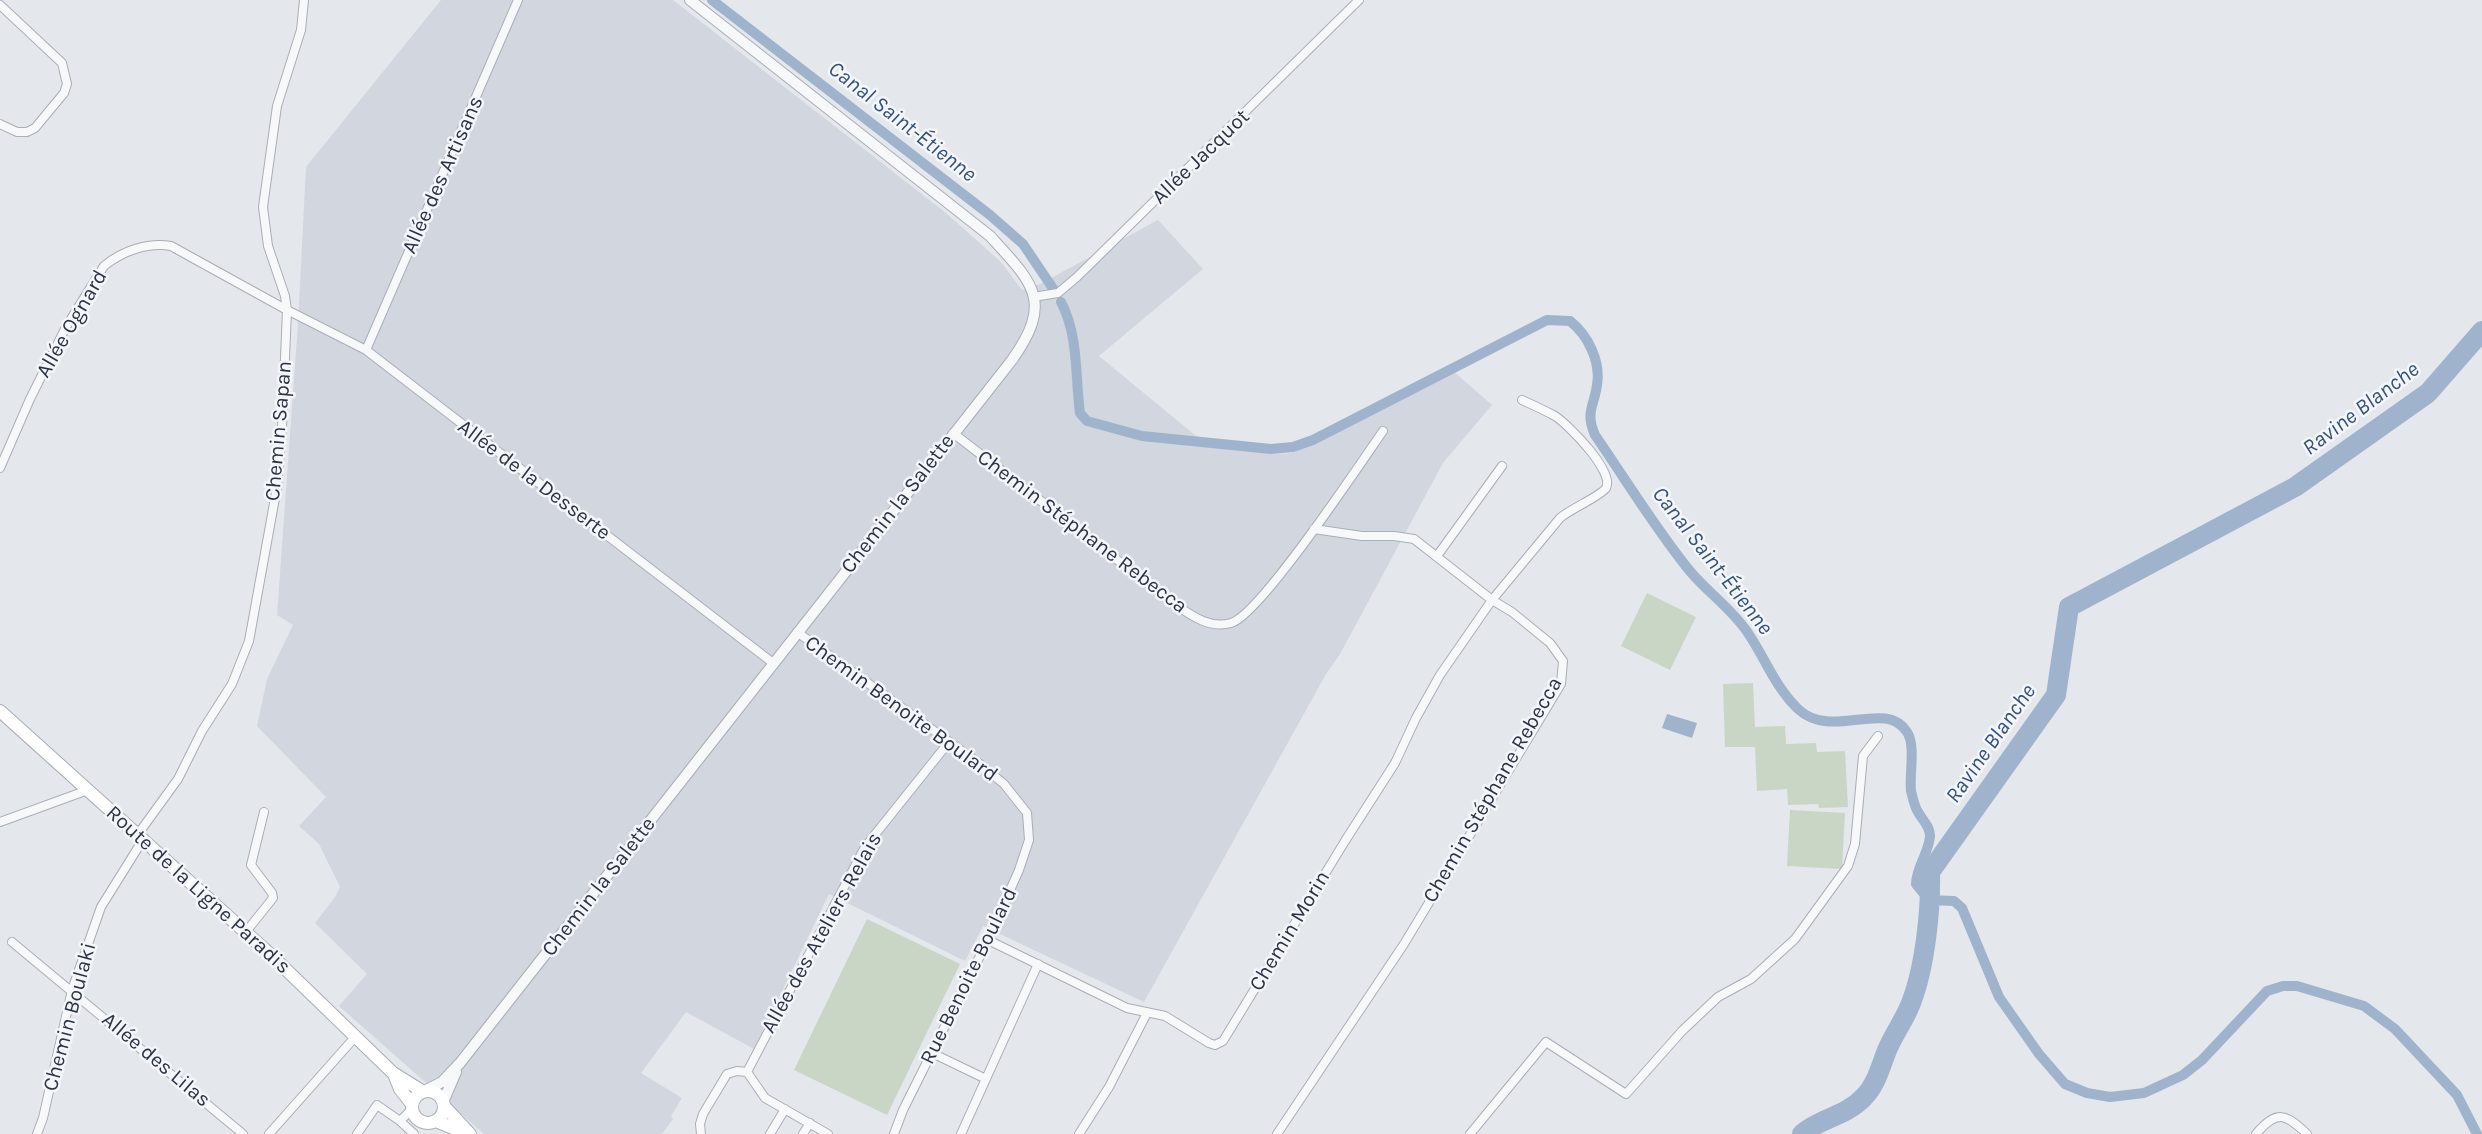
<!DOCTYPE html>
<meta charset="utf-8">
<style>
body{margin:0}
canvas{display:block;background:#e4e7ec}
</style>
<canvas width="2482" height="1134"></canvas>
<script>
const g = document.querySelector('canvas').getContext('2d');
g.lineJoin = 'round';
function fillPath(path, color) {
  g.fillStyle = color;
  g.fill(path, 'evenodd');
}
function stroke(path, color, width, dash) {
  g.strokeStyle = color;
  g.lineWidth = width;
  g.lineCap = dash ? 'butt' : 'round';
  g.setLineDash(dash || []);
  g.stroke(path);
}
function label(font, color, halo, rows, align = 'center') {
  g.font = font + ' Karla,sans-serif';
  g.lineWidth = 5;
  g.setLineDash([]);
  g.textBaseline = 'middle';
  g.strokeStyle = halo;
  g.fillStyle = color;
  for (const [text, x, y, turn = 0] of rows) {
    g.save();
    g.translate(x, y);
    g.rotate((+turn || 0) * Math.PI / 180);
    g.textAlign = isNaN(turn) ? turn : align;
    if (halo) g.strokeText(text, 0, 0);
    g.fillText(text, 0, 0);
    g.restore();
  }
}
fillPath(new Path2D(`
 M441,0H673L946,213L1001,262L1022,290L1040,284L1158,220L1203,269L1099,356L1196,436L1276,454L1291,453L1319,443L1452,370L1492,405L1443,463L1340,654L1326,674L1144,1002L983,926L965,961L829,894L754,1049L686,1012L641,1073L682,1098L671,1116L673,1119L662,1134H484L339,1006L367,974L315,923L335,897L340,887L319,844L299,826L326,797L257,726L267,679L293,625L277,615L298,324L306,167Z`), '#d2d6de');
fillPath(new Path2D(`
 M1647,593L1696,617L1670,670L1621,646Z
 M1753,683L1755,727L1785,726L1786,744L1816,743L1817,752L1845,751L1848,807L1819,808L1818,804L1788,805L1787,789L1757,791L1755,747H1725L1723,684Z
 M1790,810L1845,813L1842,869L1787,866Z
 M867,919L960,964L887,1115L794,1070Z`), '#c9d6c5');
fillPath(new Path2D(`
 M1667,714L1697,723L1692,738L1662,728Z`), '#9fb4cc');
stroke(new Path2D(`
 M712,0L990,215L1023,244L1054,290
 M1061,302C1079,336 1075,377 1080,413L1087,421L1142,436L1271,449L1293,447L1313,440L1547,320L1570,321C1588,335 1601,362 1597,385C1594,407 1585,412 1595,435C1626,480 1655,528 1689,570C1707,592 1732,609 1748,633C1765,658 1775,687 1798,709C1832,741 1885,698 1907,732C1916,745 1909,775 1911,791C1913,798 1914,806 1918,812C1923,821 1930,826 1930,836C1929,853 1916,867 1916,884L1929,900L1954,901L1962,908L1999,997L2039,1054L2065,1084L2087,1093L2110,1097L2144,1093L2183,1075L2202,1060L2267,991L2283,986H2297L2364,1006L2395,1029L2457,1095L2477,1134`), '#9fb4cc', 10);
stroke(new Path2D(`
 M1802,1134C1820,1118 1845,1117 1864,1097C1877,1084 1881,1064 1888,1048C1895,1032 1905,1019 1911,1003C1925,967 1931,910 1930,872L2056,695L2069,607L2295,487L2428,393L2482,331`), '#9fb4cc', 20);
const minor = new Path2D(`
 M0,5L62,63L67,84L64,93L35,128L27,132H17L0,124
 M1033,297L1058,293L1077,277L1359,0
 M366,350L518,0
 M953,433L1173,603C1191,615 1208,629 1231,623C1260,615 1360,464 1383,431
 M0,468L30,399L66,327L104,266C122,251 148,242 171,246L287,310L366,350L773,663
 M1437,556L1502,466
 M797,632L980,764L1004,784L1027,813L1029,840L1019,870L988,940L903,1110L894,1134
 M0,822L88,790
 M245,933L273,898L272,893L251,865L264,812
 M988,940L1127,1008L1165,1016L1209,1043L1215,1045L1223,1041L1345,841L1395,763L1416,718L1440,675L1492,600L1560,518C1570,509 1601,496 1606,488C1615,472 1569,425 1555,416C1544,410 1533,405 1522,400
 M12,942L243,1134
 M932,1053L986,1079
 M747,1072L865,847L949,742
 M747,1072L765,1098L828,1134
 M411,1110L400,1121L414,1134
 M37,1134L43,1118L72,990L101,907L139,846L141,830L178,779L202,731L232,684L249,641L277,487L282,429L287,310L285,296L268,246L263,207L277,106L301,30L304,0
 M269,1134L356,1036
 M357,1134L377,1105L400,1121
 M701,1134L700,1124L703,1114L727,1074L737,1071L747,1072
 M770,1134L785,1109
 M803,1134L810,1123
 M961,1134L1038,964
 M1079,1134L1109,1087L1147,1013
 M1277,1134L1404,944L1561,684L1563,661L1550,643L1512,612L1492,600L1414,539L1394,536H1362L1314,529
 M1470,1134L1546,1042L1626,1094L1682,1031L1718,997L1751,979L1795,939L1848,866L1855,844L1863,756L1878,736
 M2256,1134C2277,1109 2286,1114 2307,1134`);
const tertiary = new Path2D(`
 M426,1090L442,1082L460,1063L1012,360C1054,301 1033,283 990,236L690,0
 M443,1102L456,1072`);
const secondary = new Path2D(`
 M0,711L272,956L393,1073L422,1091
 M394,1074L400,1089L411,1103
 M412 1107a16 16 0 1 1 32 0a16 16 0 1 1-32 0Z
 M444,1106L470,1134
 M436,1121L467,1134`);
stroke(minor, '#a9aeb7', 10);
stroke(tertiary, '#a9aeb7', 12);
stroke(secondary, '#a9aeb7', 14);
stroke(minor, '#f7f8fa', 8);
stroke(tertiary, '#f7f8fa', 10);
stroke(secondary, '#fff', 12);
label('21px', '#2b3445', '#f4f6f9', [
 ["Allée Jacquot",1201,157,-44],
 ["Allée des Artisans",443,175,-66],
 ["Allée Ognard",72,324,-60],
 ["Chemin Sapan",279,431,-85],
 ["Allée de la Desserte",534,480,37],
 ["Chemin la Salette",898,504,-52],
 ["Chemin Stéphane Rebecca",1082,532,37],
 ["Chemin Benoite Boulard",901,709,36],
 ["Chemin Stéphane Rebecca",1493,790,-60],
 ["Chemin la Salette",599,887,-52],
 ["Route de la Ligne Paradis",198,890,42],
 ["Chemin Morin",1290,931,-59],
 ["Allée des Ateliers Relais",822,933,-61],
 ["Rue Benoite Boulard",969,976,-64],
 ["Chemin Boulaki",70,1017,-75],
 ["Allée des Lilas",156,1060,40]
]);
label('italic 22px', '#34527a', '#f4f6f9', [
 ["Canal Saint-Étienne",902,122,38],
 ["Ravine Blanche",2361,409,-37],
 ["Canal Saint-Étienne",1712,561,52],
 ["Ravine Blanche",1991,744,-55]
]);
</script>
